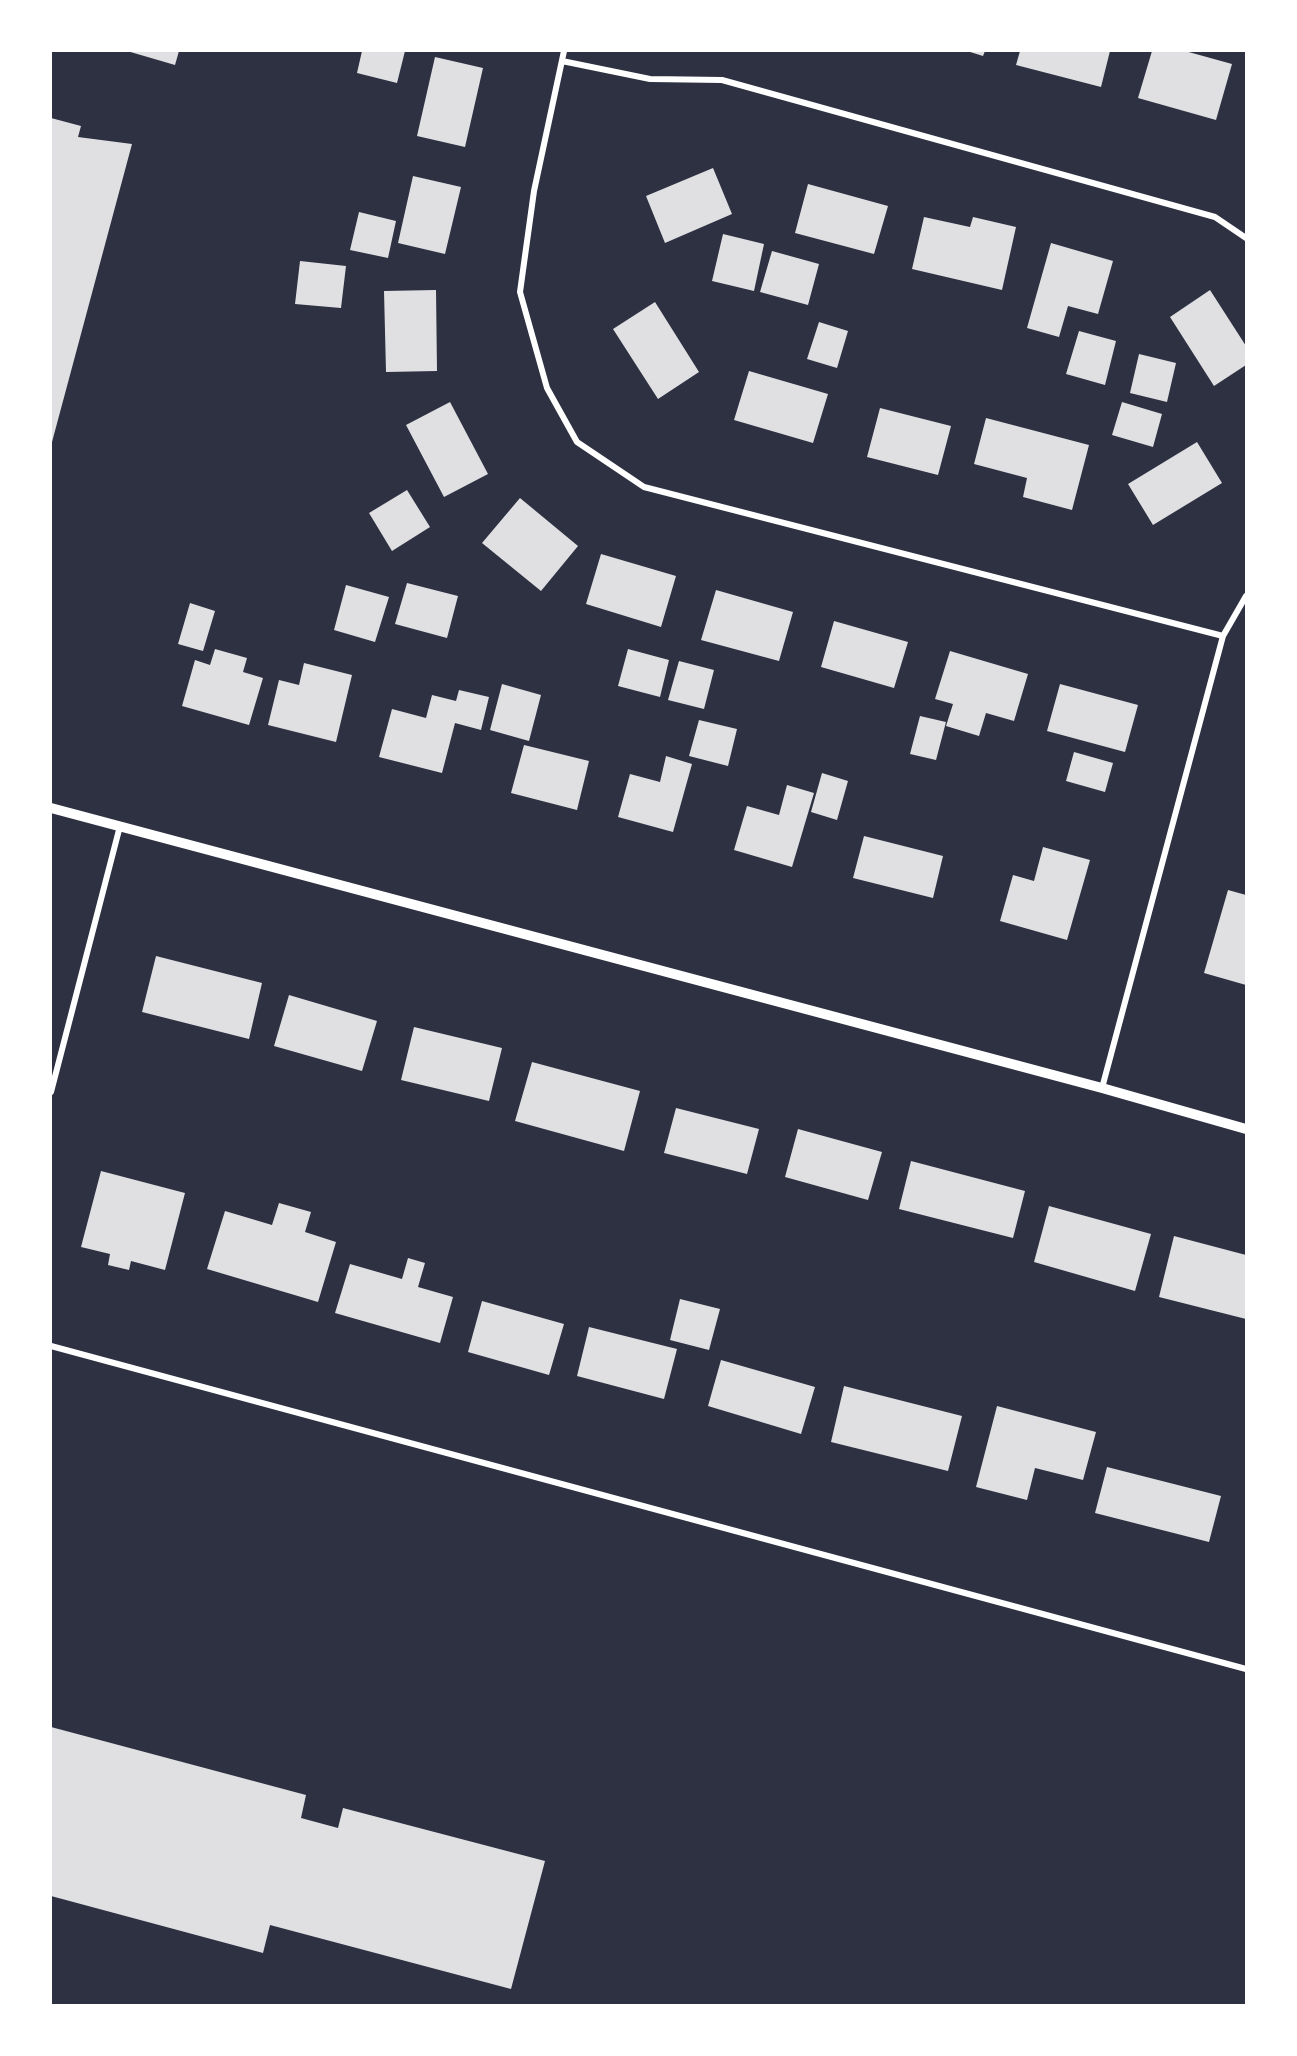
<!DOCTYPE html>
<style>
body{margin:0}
#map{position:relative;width:1297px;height:2056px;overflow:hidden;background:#2d3142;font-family:Ubuntu,sans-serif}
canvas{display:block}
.frame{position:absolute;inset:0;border:52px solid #fff;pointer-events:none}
</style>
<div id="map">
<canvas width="1297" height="2056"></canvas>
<div class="frame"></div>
</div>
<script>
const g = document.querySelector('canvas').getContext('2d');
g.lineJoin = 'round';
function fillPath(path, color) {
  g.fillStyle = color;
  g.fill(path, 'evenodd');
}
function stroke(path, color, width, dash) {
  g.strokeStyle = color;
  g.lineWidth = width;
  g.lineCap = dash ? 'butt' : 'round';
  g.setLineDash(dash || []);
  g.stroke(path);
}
fillPath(new Path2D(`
 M127,51H179L175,65Z
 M362,51H405L397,83L357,73Z
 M967,51H985L983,56Z
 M1020,51H1110L1101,87L1016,65Z
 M1152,51H1185L1232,64L1216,120L1138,98Z
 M435,57L483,68L465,147L417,136Z
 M51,118L81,126L78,137L132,144L52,442Z
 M713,168L732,214L665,243L646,196Z
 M413,176L461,187L445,254L398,243Z
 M808,184L888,206L874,254L795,233Z
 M359,212L396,221L388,258L350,250Z
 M924,217L970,227L973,217L1016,227L1002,290L912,269Z
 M723,234L764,244L754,291L712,281Z
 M1051,243L1113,261L1098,314L1068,306L1059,337L1027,328Z
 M772,251L819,264L808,305L760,292Z
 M300,261L346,266L341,308L295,304Z
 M436,290L437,371L386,372L384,291Z
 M1210,290L1246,346V365L1214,386L1170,317Z
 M655,302L699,372L658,399L613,329Z
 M819,322L848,331L837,368L807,359Z
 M1079,331L1116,341L1105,385L1066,374Z
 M1139,354L1176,363L1167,402L1130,393Z
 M749,371L828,394L813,443L734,420Z
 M450,402L488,474L444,497L406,425Z
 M1122,402L1162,414L1153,447L1112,435Z
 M880,408L951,426L938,475L867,457Z
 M986,418L1089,445L1072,510L1023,497L1027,478L974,464Z
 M1197,442L1222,483L1153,525L1128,484Z
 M407,490L430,527L392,551L369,513Z
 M520,498L578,546L541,591L482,543Z
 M601,554L676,576L661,627L586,604Z
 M407,583L458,596L447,638L395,624Z
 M346,585L389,597L375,642L334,630Z
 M716,590L793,612L779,661L701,640Z
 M190,603L215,611L203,651L178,644Z
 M834,621L908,642L894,688L821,667Z
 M215,649L247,658L243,672L263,678L249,725L182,706L195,660L210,665Z
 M628,649L669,660L660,697L618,686Z
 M950,651L1028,674L1014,721L986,713L979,736L946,726L953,704L935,699Z
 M679,661L714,670L704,709L668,700Z
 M304,663L352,675L336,742L268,725L279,680L299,685Z
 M502,684L541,695L529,741L490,730Z
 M1060,684L1138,705L1125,752L1047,731Z
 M459,690L489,697L481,730L455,723L442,773L379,757L392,709L426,718L432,695L456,701Z
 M920,716L946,722L936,760L910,754Z
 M699,720L737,729L728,766L689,756Z
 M524,745L589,761L577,810L511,793Z
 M1074,752L1113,763L1105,792L1066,781Z
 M666,756L692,764L673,832L618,817L630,774L660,782Z
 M822,773L848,781L837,820L811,812Z
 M787,785L814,793L792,867L734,850L747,806L779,815Z
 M864,836L943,856L933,898L853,878Z
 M1043,847L1090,860L1067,940L1000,921L1013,875L1034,881Z
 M1228,890L1246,895V985L1204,973Z
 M156,956L262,983L249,1039L142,1012Z
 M289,995L377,1021L362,1071L274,1046Z
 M414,1027L502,1048L489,1101L401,1080Z
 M532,1062L640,1091L624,1151L515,1121Z
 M676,1108L759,1129L747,1174L664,1153Z
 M798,1129L882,1152L868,1200L785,1177Z
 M911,1161L1025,1191L1013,1238L899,1209Z
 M101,1171L185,1193L165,1270L131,1261L129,1270L108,1265L110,1254L81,1247Z
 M279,1203L311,1212L305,1232L336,1242L318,1302L207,1269L225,1211L272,1225Z
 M1049,1206L1151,1234L1135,1291L1034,1262Z
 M1174,1236L1246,1255V1319L1159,1297Z
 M408,1258L425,1263L418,1287L453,1297L440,1343L335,1313L350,1264L402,1279Z
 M680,1299L720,1309L709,1350L670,1340Z
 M482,1301L564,1324L549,1375L468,1352Z
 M589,1327L677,1349L664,1399L577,1376Z
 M721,1360L815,1387L801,1434L708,1406Z
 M844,1386L962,1416L948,1471L831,1442Z
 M997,1406L1096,1432L1083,1480L1035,1468L1027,1500L976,1487Z
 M1107,1467L1221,1496L1209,1542L1095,1513Z
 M51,1727L306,1795L301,1818L338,1828L343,1808L545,1861L511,1989L270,1925L263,1953L51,1896Z`), '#e0e0e3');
stroke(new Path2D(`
 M564,51L534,191L520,292L547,388L577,442L644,487L1223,636
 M562,61L650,79L722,80L1215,217L1246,238
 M1102,1088L1223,636L1246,596
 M51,1092L120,826
 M51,1346L1246,1669`), '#fff', 6);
stroke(new Path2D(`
 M51,808L1102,1088L1246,1129`), '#fff', 10);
</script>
